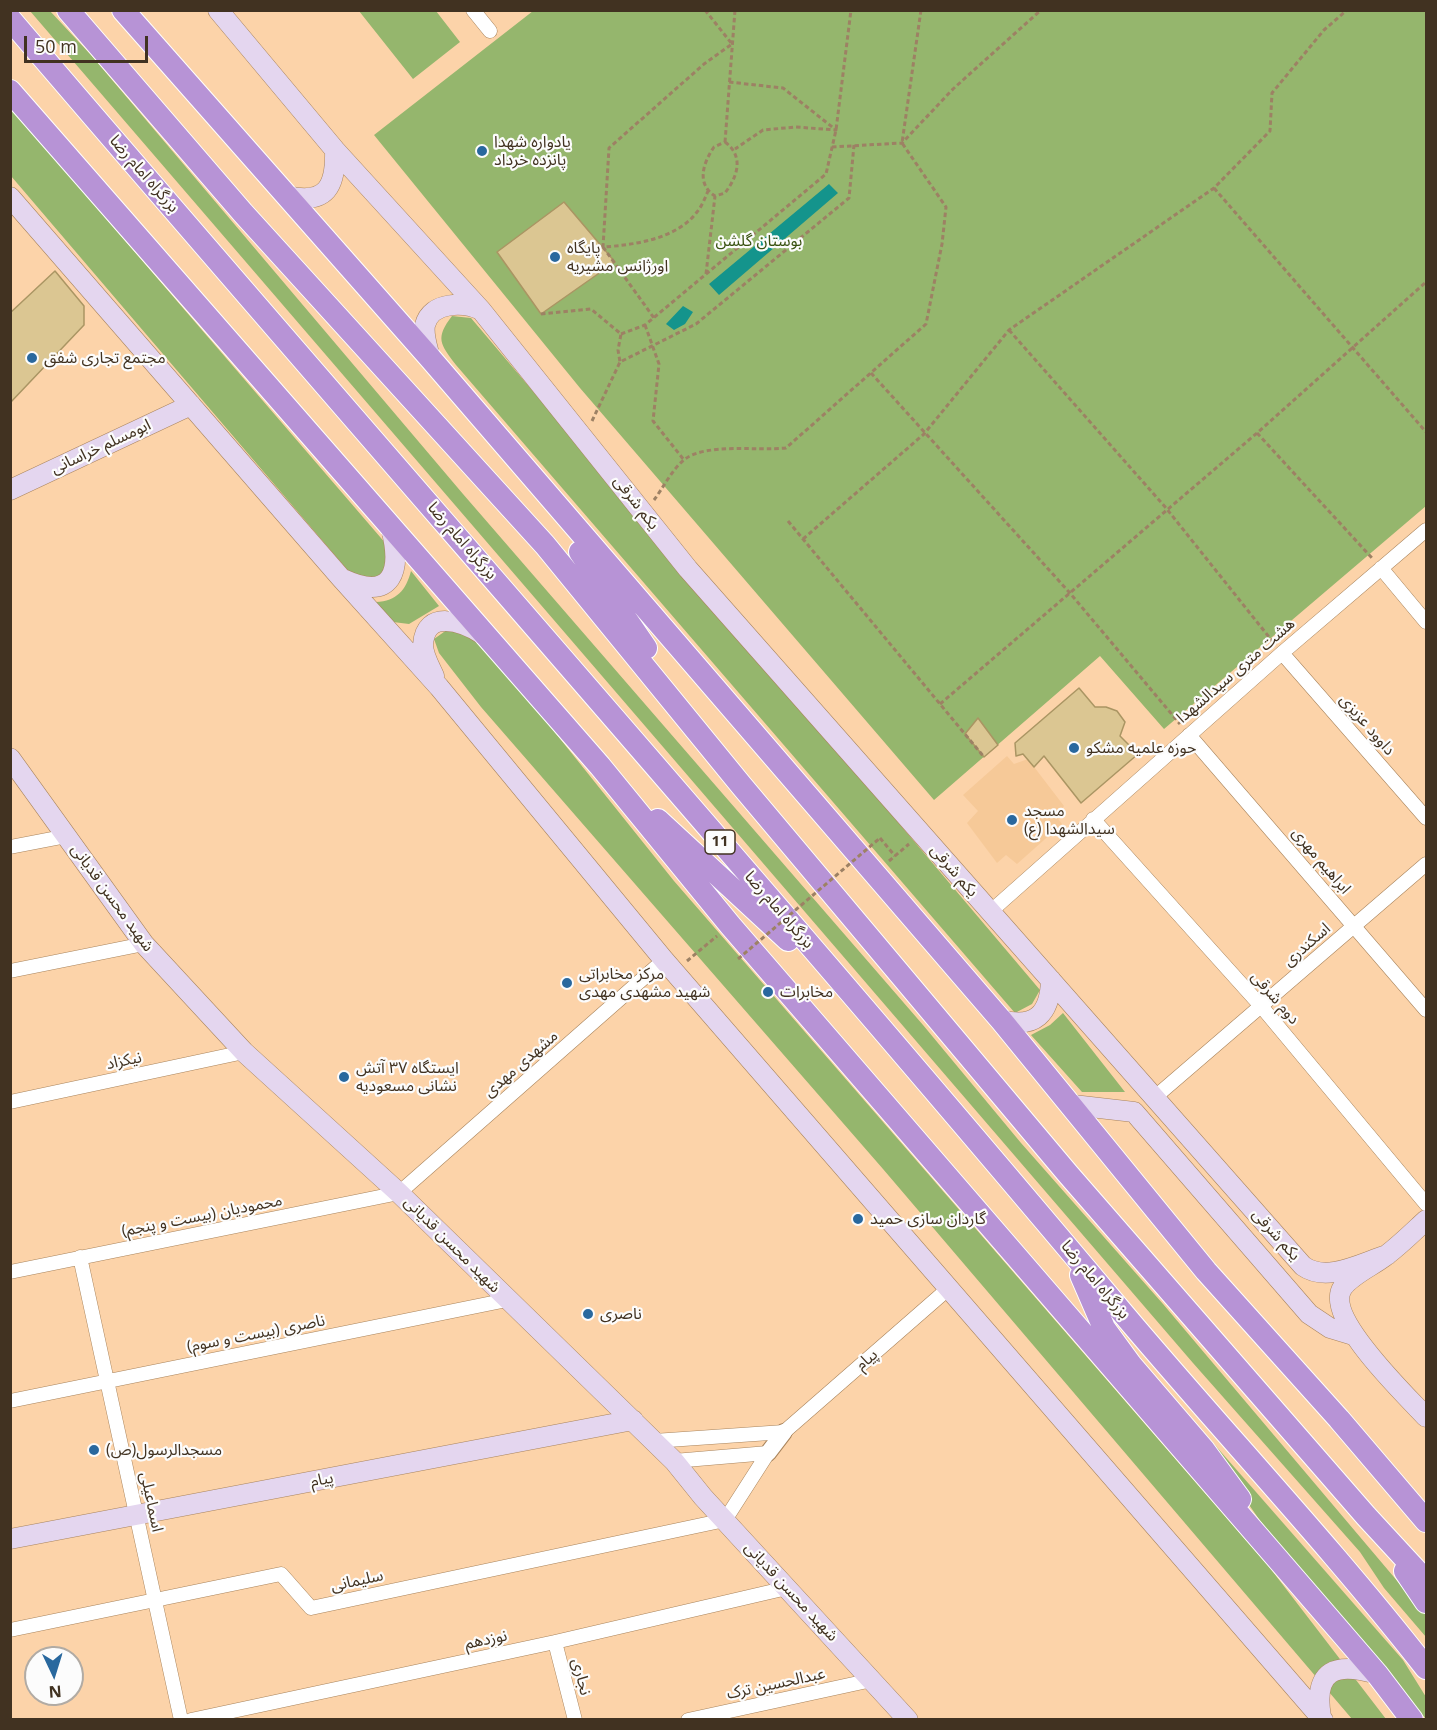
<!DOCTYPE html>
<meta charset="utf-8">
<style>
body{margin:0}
#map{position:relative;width:1437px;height:1730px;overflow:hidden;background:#fcd3a9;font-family:"Open Sans",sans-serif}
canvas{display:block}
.frame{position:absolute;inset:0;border:12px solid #413221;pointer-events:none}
.north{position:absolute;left:24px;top:1646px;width:60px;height:60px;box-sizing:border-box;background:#fcfcfc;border:2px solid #b1aba4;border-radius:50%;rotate:176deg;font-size:16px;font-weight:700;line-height:24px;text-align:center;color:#413221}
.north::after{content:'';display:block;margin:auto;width:21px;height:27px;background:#29689e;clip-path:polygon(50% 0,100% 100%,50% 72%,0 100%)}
.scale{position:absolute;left:24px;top:36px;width:124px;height:27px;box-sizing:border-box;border:3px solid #413221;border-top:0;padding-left:8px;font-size:18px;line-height:21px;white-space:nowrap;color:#413221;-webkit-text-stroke:4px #fcfcfc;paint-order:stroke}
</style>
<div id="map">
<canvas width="1437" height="1730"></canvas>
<div class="frame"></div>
<div class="north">N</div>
<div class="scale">50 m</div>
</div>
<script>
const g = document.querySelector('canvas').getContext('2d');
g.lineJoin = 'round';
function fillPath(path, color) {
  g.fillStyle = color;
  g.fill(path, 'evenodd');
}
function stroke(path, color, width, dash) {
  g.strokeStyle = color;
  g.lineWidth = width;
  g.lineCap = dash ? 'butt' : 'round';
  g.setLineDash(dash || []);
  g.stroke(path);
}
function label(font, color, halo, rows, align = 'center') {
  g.font = font + ' "Open Sans","Noto Sans Arabic",sans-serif';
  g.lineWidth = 4.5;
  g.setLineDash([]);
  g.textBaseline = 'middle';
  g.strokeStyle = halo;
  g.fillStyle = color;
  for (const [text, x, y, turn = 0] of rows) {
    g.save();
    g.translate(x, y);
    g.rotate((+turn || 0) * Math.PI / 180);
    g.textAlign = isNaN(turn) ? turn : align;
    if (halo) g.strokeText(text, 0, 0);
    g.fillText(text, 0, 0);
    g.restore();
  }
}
fillPath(new Path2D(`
 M1007,756L1014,764L1028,759L1064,806L1056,816L1062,824L1017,864L1006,855L997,863L967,823L978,811L963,795Z`), '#f6c998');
fillPath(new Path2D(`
 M30,11H50L91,55L463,494L923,1025L1021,1143L1163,1304L1426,1615V1637L1384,1588L1360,1552L1193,1363Z
 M359,11H436L460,42L413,79Z
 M533,11H1426V506L1164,729L1100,656L934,800L580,388L374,135Z
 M10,107L387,545V566L377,580L350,573L11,176Z
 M452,316L471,318L1040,990L1032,1004L1015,1013L456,365C440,344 435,338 452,316Z
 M411,571L439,606L409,624L393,622L376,602C397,601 406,590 411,571Z
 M451,627L466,629L513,680L674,881L1270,1568L1386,1719H1352L883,1169L481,707L439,653L434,639Z
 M1063,1013L1125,1092H1082L1031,1035L1050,1025Z
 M1109,1324L1403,1660L1426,1697V1719L1261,1522L1238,1489Z`), '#95b66d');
fillPath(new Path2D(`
 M829,184L838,193L719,295L709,284Z
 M683,306L693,312L685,324L674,330L666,324Z`), '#14948c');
const building = new Path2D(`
 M564,202L615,262L541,314L497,252Z
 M55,271L84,306V325L10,403V313Z
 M1079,688L1095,707H1106L1117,711L1125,722L1120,736L1138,754L1081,803L1044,756L1034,767L1023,754L1016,756L1015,743Z
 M978,718L998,745L984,757L965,734Z`);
fillPath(building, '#dbc692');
stroke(building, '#aa9563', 1.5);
const minor = new Path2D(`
 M473,10L490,31
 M1381,568L1426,622
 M1282,653L1426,818
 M1189,735L1426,1010
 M1093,819L1261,1006L1426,1204
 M10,847L67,836
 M990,912L1282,653L1426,530
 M10,971L144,944
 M1154,1098L1426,864
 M10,1102L244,1052
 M80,1257L181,1720
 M10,1272L399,1193L664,960
 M10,1401L507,1300
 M654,1441L784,1432L949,1288
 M674,1461L768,1453
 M10,1630L281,1574L311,1608L725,1520L768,1453
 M555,1642L575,1720
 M191,1720L555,1642L787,1588
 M688,1720L872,1680`);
const tertiary = new Path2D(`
 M768,1453L784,1432`);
const secondary = new Path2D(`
 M218,10L335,150L481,310
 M287,196C327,205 336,186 335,150
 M10,197L341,578L439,687L664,960L1323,1720
 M430,358C428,348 423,336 425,325C431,301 464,302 481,310L688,569L1303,1266C1327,1283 1361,1263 1387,1255
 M10,490L191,405
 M343,579C393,602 402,571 391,528
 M434,676C430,667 423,655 423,645C425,608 463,622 482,634
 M10,758L144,944L244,1052L399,1193L674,1461L703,1497L908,1720
 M1001,1020C1035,1029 1050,1014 1051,980
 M1073,1105L1134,1112L1309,1314L1330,1328L1353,1335
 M1426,1220C1413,1232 1399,1246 1384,1257C1372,1266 1352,1275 1343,1287C1322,1316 1407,1396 1426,1417
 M10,1539L633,1420
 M1321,1717C1313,1669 1336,1662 1377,1674`);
const trunk = new Path2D(`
 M68,10L243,213L545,545L741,785L1068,1174L1366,1516L1426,1581
 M123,10L430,358L1001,1020L1206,1271L1339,1419L1426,1521
 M10,19C379,451 756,876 1121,1311C1222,1431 1330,1545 1426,1668
 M10,91L600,766L730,925L1377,1674L1412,1720
 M580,552L646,648
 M658,820L788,940
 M1081,1275L1104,1328L1131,1365L1204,1450L1240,1499
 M1405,1571L1426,1602`);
stroke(minor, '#a9845c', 15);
stroke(tertiary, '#a9845c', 18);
stroke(secondary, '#a9845c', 21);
stroke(trunk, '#fff', 24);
stroke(new Path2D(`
 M705,10L732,44L704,64L609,148L603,247C634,245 677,239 697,212C702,206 705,198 708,191
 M729,82L783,88L836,130L796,127L763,130L735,149
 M725,142C744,156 738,176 725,193L715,196C696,184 703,163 714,147Z
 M725,142L735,10
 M832,147L902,143L953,89L1041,10
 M1214,188L1426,432
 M603,247L654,318
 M706,274L715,196
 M541,314L591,309L621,334L618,350L620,362
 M645,325L659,364L653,421L684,460
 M1009,330L1166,508L1273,642
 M621,334L645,325L826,174L836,130L851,10
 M871,373L1069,592L1180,724
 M592,421L620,362L696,324L849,198L854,145
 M1257,433L1372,558
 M654,500C663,488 673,468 685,459C707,443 757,451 786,448L926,324L942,244L946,207L902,143L921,10
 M788,521L984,757
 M803,539L924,434L1009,330L1214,188L1270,131L1272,93L1324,30L1347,10
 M940,704L1257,433L1426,282
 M880,838L895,856
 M889,861L909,844
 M687,961L717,936`), '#9d8164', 3, [4.5, 3]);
stroke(minor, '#fff', 14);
stroke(tertiary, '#fff', 16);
stroke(secondary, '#e4d6ef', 20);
stroke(trunk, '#b793d6', 22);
stroke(new Path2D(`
 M738,959L880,838`), '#9d8164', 3, [4.5, 3]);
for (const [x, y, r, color] of [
 [482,151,6,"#29689e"],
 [555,257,6,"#29689e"],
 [32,358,6,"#29689e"],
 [1074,748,6,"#29689e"],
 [1012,820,6,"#29689e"],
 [567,983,6,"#29689e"],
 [768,992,6,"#29689e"],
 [344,1077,6,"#29689e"],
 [858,1219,6,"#29689e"],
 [588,1314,6,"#29689e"],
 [94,1450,6,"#29689e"]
]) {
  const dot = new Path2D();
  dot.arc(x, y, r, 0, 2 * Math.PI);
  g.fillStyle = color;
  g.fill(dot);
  stroke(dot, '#fcfcfc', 2);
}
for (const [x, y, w] of [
 [720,842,30]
]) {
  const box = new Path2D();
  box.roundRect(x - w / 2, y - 12, w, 24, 4.5);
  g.fillStyle = '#fcfcfc';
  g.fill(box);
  stroke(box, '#413221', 1.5);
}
label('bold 15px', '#413221', null, [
 ["11",720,842]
]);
label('16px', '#413221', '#fcfcfc', [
 ["یادواره شهدا",494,142],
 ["پانزده خرداد",494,160],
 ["پایگاه",567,248],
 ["اورژانس مشیریه",567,266],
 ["مجتمع تجاری شفق",44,358],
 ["حوزه علمیه مشکو",1086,748],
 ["مسجد",1024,811],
 ["سیدالشهدا (ع)",1024,829],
 ["مرکز مخابراتی",579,974],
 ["شهید مشهدی مهدی",579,992],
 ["مخابرات",780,992],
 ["ایستگاه ۳۷ آتش",356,1068],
 ["نشانی مسعودیه",356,1086],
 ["گاردان سازی حمید",870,1219],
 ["ناصری",600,1314],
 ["مسجدالرسول(ص)",106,1450]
], 'left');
label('16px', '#413221', '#fcfcfc', [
 ["بزرگراه امام رضا",144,174,49],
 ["ابومسلم خراسانی",101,447,-25],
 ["یکم شرقی",636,503,52],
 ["بزرگراه امام رضا",462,541,49],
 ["هشت متری سیدالشهدا",1236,671,-41],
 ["داوود عزیزی",1367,725,49],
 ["ابراهیم مهری",1321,861,50],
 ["یکم شرقی",954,871,49],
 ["شهید محسن قدیانی",112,898,54],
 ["بزرگراه امام رضا",779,910,49],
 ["اسکندری",1307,945,-41],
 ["دوم شرقی",1275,998,49],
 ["نیکزاد",124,1061,-12],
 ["مشهدی مهدی",521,1064,-41],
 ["محمودیان (بیست و پنجم)",202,1216,-11],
 ["یکم شرقی",1276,1235,48],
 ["شهید محسن قدیانی",452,1245,45],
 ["بزرگراه امام رضا",1095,1280,50],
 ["ناصری (بیست و سوم)",256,1334,-11],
 ["پیام",867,1360,-41],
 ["پیام",322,1480,-11],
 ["اسماعیلی",151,1502,78],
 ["سلیمانی",357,1581,-12],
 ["شهید محسن قدیانی",791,1592,47],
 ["نوزدهم",486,1640,-12],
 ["نجاری",581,1677,76],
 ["عبدالحسین ترک",776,1684,-12]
]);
label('16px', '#385110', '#fcfcfc', [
 ["بوستان گلشن",759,241]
]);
</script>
